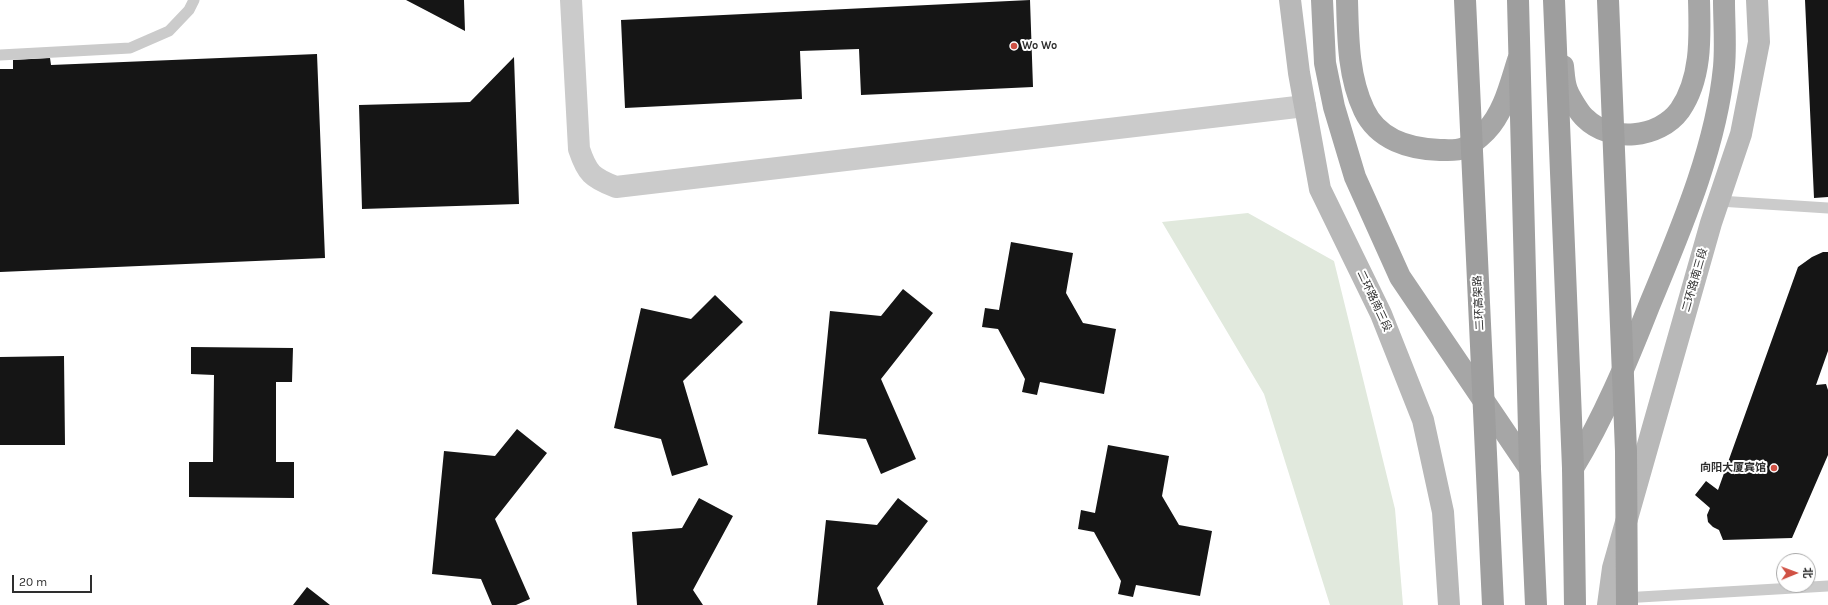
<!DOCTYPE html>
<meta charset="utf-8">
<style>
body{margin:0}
#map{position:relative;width:1828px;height:605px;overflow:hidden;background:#fff;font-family:Karla,"Noto Sans SC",sans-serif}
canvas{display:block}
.north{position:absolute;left:1776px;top:553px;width:40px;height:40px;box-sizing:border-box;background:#fff;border:1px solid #ababab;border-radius:50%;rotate:89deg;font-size:11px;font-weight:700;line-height:16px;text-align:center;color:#2e2e2e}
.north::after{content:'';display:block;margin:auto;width:14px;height:18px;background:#d05144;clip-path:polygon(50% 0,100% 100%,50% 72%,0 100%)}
.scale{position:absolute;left:12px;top:575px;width:80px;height:18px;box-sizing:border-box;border:2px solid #2e2e2e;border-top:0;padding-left:5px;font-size:12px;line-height:14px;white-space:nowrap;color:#2e2e2e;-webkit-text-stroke:3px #fff;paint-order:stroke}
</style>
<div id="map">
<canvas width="1828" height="605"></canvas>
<div class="north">北</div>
<div class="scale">20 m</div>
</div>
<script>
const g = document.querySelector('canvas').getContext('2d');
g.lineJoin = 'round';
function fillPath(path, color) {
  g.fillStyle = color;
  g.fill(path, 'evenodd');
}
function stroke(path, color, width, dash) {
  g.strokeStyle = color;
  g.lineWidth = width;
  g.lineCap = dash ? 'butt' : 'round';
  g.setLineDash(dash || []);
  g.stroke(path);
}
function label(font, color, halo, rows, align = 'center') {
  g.font = font + ' Karla,"Noto Sans SC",sans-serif';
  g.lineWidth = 4;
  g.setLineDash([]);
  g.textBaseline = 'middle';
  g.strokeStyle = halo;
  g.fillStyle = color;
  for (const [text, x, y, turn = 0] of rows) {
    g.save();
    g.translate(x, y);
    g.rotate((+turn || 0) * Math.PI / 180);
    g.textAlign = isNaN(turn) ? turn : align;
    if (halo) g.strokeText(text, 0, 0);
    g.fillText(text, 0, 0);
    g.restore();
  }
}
fillPath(new Path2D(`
 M1248,213L1334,261L1395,509L1403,605H1330L1264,394L1162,222Z`), '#e1e9dd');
fillPath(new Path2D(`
 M406,0H464L465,31L429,12Z
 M1030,0L1033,87L861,95L859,49L800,51L802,99L625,108L621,20Z
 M1805,0H1828V197L1814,198Z
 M317,54L325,258L0,272V69H13V60L50,58L51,65Z
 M514,57L519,204L362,209L359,105L470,102Z
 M1011,242L1073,253L1066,293L1083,323L1116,329L1104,394L1040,382L1037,395L1022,392L1025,379L998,329L982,327L985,308L999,310Z
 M1823,252H1828V351L1816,385L1826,384L1828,390V455L1792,538L1723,540L1719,530L1713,527L1708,522L1707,515L1710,508L1695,495L1706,481L1718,490L1798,267L1812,257Z
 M903,289L933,313L881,379L916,459L881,474L866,439L818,434L830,311L881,316Z
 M715,295L743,322L683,381L708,465L672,476L661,439L614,428L641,308L691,319Z
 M191,347L293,348L292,382H276V462H294V498L189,497V462H213L214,375L191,374Z
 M64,356L65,445H0V357Z
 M517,429L547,453L495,519L530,599L516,605H492L481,579L432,574L444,451L495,456Z
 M1108,445L1169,456L1162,496L1179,525L1212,531L1200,596L1136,585L1133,597L1118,594L1121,581L1094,532L1078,529L1081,510L1095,513Z
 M699,498L733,516L693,590L703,605H637L632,532L682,528Z
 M898,498L928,521L877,588L884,605H817L826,520L877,525Z
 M307,587L330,605H293Z`), '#151515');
stroke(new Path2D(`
 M0,55L130,48L169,31L189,10L194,0
 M1719,201L1828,208
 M1623,598L1828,586`), '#cbcbcb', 11);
stroke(new Path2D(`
 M571,0L579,149C587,173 592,178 616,187L1305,106`), '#cbcbcb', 22);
stroke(new Path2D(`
 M1290,0L1299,73L1320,189L1381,314L1423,420L1443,512L1449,605
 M1608,605L1613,568L1711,223L1741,134L1759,42L1757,0`), '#b8b8b8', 22);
stroke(new Path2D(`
 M1322,0L1325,63L1334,107L1355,177L1400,277L1530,469
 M1347,0C1348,37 1348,76 1364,110C1378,140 1410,149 1440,150C1447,150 1457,151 1464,148C1471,145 1480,137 1486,131C1504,112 1510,85 1518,60
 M1563,66C1564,74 1564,83 1567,90C1569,96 1580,114 1585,118C1610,143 1659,139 1680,110C1702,78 1700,36 1699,0
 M1573,468C1604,417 1627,362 1649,306C1680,231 1716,149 1724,67C1726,45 1724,22 1724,0`), '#a6a6a6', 22);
stroke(new Path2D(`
 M1518,0L1530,469L1536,605
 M1554,0L1573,468L1575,605`), '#9e9e9e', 22);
stroke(new Path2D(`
 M1465,0L1493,605
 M1608,0L1626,451L1627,605`), '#9e9e9e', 22);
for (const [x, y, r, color] of [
 [1014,46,4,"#d05144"],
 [1774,468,4,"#d05144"]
]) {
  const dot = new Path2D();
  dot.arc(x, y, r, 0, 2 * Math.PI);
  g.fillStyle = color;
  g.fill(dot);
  stroke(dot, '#fff', 1.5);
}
label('bold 11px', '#2e2e2e', '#fff', [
 ["Wo Wo",1022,46],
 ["向阳大厦宾馆",1766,468,"right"]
], 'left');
label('11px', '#2e2e2e', '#fff', [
 ["二环路南三段",1695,280,-74],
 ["二环路南三段",1374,301,65],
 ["二环高架路",1479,303,-93]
]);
</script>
